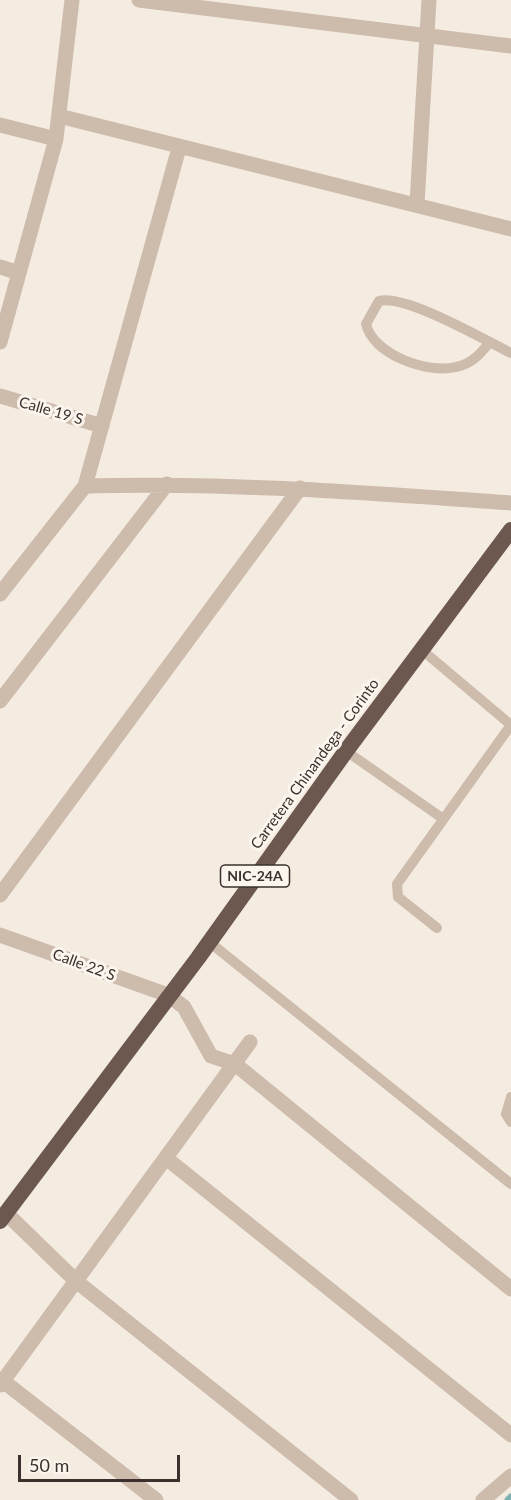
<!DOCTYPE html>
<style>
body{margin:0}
#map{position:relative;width:511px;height:1500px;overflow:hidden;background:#f4ebe1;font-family:Lato,sans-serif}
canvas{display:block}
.scale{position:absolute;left:18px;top:1455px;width:162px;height:27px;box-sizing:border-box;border:3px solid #3b302b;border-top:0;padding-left:8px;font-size:18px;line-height:21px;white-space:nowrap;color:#3b302b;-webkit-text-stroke:4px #fbf5ee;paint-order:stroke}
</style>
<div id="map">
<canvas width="511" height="1500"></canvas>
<div class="scale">50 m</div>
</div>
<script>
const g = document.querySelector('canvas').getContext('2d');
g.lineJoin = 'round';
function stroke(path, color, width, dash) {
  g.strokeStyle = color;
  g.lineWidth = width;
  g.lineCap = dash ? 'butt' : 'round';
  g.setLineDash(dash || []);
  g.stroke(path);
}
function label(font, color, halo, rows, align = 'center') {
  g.font = font + ' Lato,sans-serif';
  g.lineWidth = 6;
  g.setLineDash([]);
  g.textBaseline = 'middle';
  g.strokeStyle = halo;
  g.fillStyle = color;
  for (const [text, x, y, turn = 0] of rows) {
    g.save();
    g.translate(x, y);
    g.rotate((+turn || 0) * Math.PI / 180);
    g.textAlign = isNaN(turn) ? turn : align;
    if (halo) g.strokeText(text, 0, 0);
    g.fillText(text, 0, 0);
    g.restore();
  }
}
stroke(new Path2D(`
 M508,1500L511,1497`), '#7fb0b2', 7);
stroke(new Path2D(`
 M490,342C480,354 472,364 456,367C428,374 373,355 366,324L379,301C405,294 483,339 511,353
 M422,650L511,725
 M346,751L442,818
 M437,928L398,897L397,884L511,725
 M208,941L511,1184
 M511,1097L506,1114L511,1122`), '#cdbbac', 10);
stroke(new Path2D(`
 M139,0L511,46
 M59,116L511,229
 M0,125L56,139
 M417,204L429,0
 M0,267L19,273
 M0,342L56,139L72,0
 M0,396L102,426
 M85,486C228,482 369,493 511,503
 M0,594L85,486L179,148
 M0,701L167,484
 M0,895L300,488
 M0,935L168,995L184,1007L211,1056L235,1064L511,1289
 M166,1158L511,1435
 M6,1213L76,1281L351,1500
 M3,1381L156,1500
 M0,1385L250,1042
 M483,1500L511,1476`), '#cdbbac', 15);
stroke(new Path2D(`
 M0,1221L198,958L346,751L511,530`), '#6c584f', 16);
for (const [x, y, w] of [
 [255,876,69]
]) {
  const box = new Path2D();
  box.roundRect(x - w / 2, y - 11, w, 22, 4.5);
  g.fillStyle = '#fbf5ee';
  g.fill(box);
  stroke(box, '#3b302b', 1.5);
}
label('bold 14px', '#3b302b', null, [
 ["NIC-24A",255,876]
]);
label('15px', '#3b302b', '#fbf5ee', [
 ["Calle 19 S",51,411,16],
 ["Carretera Chinandega - Corinto",315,764,-54],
 ["Calle 22 S",84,965,20]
]);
</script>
